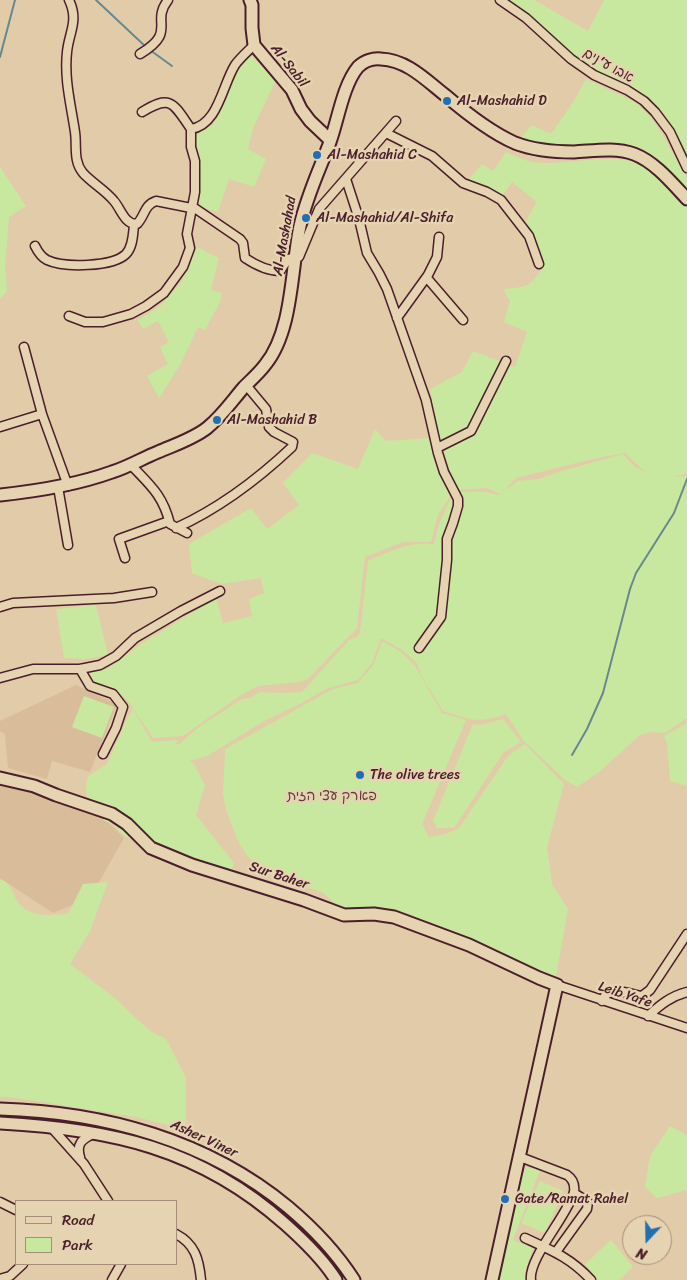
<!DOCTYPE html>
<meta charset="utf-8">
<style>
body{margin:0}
#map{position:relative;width:687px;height:1280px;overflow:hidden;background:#e2cba8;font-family:Sriracha,sans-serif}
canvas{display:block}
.legend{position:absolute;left:15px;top:1200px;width:162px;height:65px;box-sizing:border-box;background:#e6d3b1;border:1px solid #a88b7b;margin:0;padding:6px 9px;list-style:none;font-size:15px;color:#4a1f2b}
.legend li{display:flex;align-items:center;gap:10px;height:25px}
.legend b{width:25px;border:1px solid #a88b7b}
.north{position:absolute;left:622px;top:1215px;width:50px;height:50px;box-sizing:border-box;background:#e6d3b1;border:1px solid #a88b7b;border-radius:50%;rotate:201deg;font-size:14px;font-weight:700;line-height:20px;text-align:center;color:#4a1f2b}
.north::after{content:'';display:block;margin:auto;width:18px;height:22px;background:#1f6fb2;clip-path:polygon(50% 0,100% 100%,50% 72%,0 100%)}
</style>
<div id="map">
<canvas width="687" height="1280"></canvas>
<ul class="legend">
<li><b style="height:6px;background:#e6d3b1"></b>Road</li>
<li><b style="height:14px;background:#c9e89f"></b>Park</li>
</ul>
<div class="north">N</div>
</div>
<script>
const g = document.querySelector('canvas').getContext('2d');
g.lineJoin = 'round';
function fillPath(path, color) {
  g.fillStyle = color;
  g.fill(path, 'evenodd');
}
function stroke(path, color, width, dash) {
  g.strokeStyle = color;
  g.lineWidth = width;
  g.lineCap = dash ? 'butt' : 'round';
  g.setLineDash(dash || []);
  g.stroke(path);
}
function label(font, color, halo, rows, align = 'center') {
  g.font = font + ' Sriracha,"Playpen Sans Hebrew",sans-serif';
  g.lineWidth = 5;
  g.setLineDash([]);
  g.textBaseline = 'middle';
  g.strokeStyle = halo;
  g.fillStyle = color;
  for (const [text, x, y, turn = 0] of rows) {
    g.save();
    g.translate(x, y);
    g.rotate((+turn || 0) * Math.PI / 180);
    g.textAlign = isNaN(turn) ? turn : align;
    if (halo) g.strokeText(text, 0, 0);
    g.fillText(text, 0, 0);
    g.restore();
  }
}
fillPath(new Path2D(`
 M76,685L117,704L90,772L52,761L47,779L8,768L5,734L0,731V721Z
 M0,782L22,786L97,811L124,838L90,898L53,913L9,884L0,881Z`), '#d9bd9a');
fillPath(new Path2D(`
 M507,0H534L588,31L604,0H687V164L665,114L656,106L618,83L586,67L559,42Z
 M250,55L276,80L253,128L248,149L266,159L254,187L229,179L218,212L197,206L200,170L192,147L195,135L211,126L218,117L222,101L236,61Z
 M586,79L635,102L650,116L664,137L687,179V192L643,153L548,147L519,140L532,125L551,134L574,101Z
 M506,152C514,155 523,160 531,162C565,167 616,150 645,166C658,173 677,195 687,206V473L674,477L687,476V718L665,733L650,732L640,735L599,772L577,787L565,780L523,740L506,714C477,724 472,720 443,711L421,675L417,663L402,650L381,638L372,663L358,680L326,689L302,703L266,720L207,756L189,761L194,764L205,785L196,815L234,863L229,879L155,852L122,834L113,824L103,820V810C85,803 84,793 88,776L107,764L126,721L133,709L152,742L179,740L176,743L178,745L199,727L242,699L251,698L259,692L284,693L302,692L350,639L356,638L360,633L368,561C390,551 410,541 434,544C438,524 444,509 456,492H486L498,495L500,494L487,488L456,490L439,435L430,389L462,372L473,351L515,367L527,332L504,322L510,301L503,289C529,287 529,287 544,266L541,254L525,223L537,202L512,182L502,196L469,179L482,164L493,171ZM625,453L646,473L635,467L623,454L565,470L538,479L518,481L504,491L516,478L597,458Z
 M0,167L26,206L9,217L5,268L7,291L0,299Z
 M197,247L219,258L211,290L222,293L221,300L205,330L198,327L180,365L159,398L147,376L168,364L160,347L169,342L158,321L143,329L138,320L159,307L180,284Z
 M375,429L386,441L430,438L437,466L452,494L438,515L431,542H403L365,557L357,628L308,679L299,682L258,686L241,695L183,736L153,738L129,702L119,692L89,680L90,672L107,669L144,642L216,598L223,623L252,616L249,599L264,593L261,578L221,584L192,573L189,544L251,508L267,529L299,505L283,483L312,453L358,469Z
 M96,605L108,655L85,659L64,658L56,609Z
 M382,641L401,652L415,666L442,713L466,720L422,824L429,837L446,834L459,828L508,756L525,744L564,784L547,847L552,884L568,909L555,982L431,930L409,914L375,908L342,909L322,892L275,877L249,858L239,843L227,813L223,795L225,749L333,689L358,683L374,664Z
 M84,696L114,707L102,738L72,727Z
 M503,719L521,742L503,753L454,828H437L433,821L473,724L480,725Z
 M687,723V786L670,781L667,743L664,736Z
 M0,879C10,883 10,887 15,897C26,919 48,915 68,914L83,884L108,882L90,931L70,964L116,999L132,1015L152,1032L166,1039L186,1078V1133L176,1127L136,1117L11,1097H0Z
 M670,1126L687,1135V1190L657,1198L645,1187L649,1161L652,1153Z
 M526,1167L540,1170L513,1240L533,1248L526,1268L525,1280H499C506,1243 510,1202 526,1167Z
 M540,1181L563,1191L545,1233L521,1223Z
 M611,1240L633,1267L619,1280H597L585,1264Z`), '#c9e89f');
stroke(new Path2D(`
 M96,0L146,47
 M150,50L172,66
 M0,57L15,0
 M572,755L587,729L603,693L630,589L636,573L674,513L687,479`), '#688890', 2);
const street = new Path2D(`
 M69,0C79,21 69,32 67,52C64,79 71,105 75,132C77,146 73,161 83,173C92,183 105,190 114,201C121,209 125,225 137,224C145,216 144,205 156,201L196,209L240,239L243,243L245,258C254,264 268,271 280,271L288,259L299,257L319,209L396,121
 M500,0L526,18L571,59L594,75L627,90L644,101L655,112L670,132L687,168
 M140,54C178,31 150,23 168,0
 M142,112C171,94 173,103 191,129
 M386,133L432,156L463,183L487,192L501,200L529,236L539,264
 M346,179L359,219L367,253L379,273L387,289L426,400L438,453L444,472L458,499V506L453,523L447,539V560L441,617L419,648
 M35,246C38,252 41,257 47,260C64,268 113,267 126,254C133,247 133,234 134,225
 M427,278L463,320
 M69,316L85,322H103L131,314L146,306L164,293L183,267L190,248L187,234L195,192V161L191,147V129C218,125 222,86 235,65C240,58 247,52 254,45
 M397,318L428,275L437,257L439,237
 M24,347L42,414L68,486
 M0,427L42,414
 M437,448L471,431L506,361
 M130,464C150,485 163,495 170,524L187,533
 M58,487L68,545
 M176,528C220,508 257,480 292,447L293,442L274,432L269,427L266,409L246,385
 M125,558L119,539L169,521
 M0,607L13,603L114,598L152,592
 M80,669L90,686L113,694L123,707L116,728L103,754
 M0,678L33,669H80L100,665L116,656L135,638L181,611L220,591
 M557,985L687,1028
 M602,1001C609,984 629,994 642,996L650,990L687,934
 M648,1016C660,1005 671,996 687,992
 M51,1127L84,1164L108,1201
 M80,1157C76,1144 82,1139 93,1134
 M520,1157L567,1175C573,1179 575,1185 574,1192C568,1215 528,1258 531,1280
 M0,1202L16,1210
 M176,1234C195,1244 199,1259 201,1280
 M525,1238C551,1250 571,1258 591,1280
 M556,1252L587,1209L588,1202L574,1193
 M0,1279L10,1276L23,1264
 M112,1280L121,1264`);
const secondary = new Path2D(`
 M250,0L252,5V28L254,45L292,90L301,109L310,121L330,140
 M0,495C38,491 76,485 112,472C128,467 143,458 158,452C174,445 193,439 207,428C222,416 232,401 244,387C251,380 259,373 265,365C293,331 291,269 300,226C307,195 319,171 330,142C338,120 343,85 358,67C364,61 373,58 381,59C407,60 426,80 445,95C466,113 490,132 515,143C533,150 555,152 574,152C594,151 615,147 634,154C655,162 672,183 687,199
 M0,778L34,786L56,795L112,814L127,824L151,848L192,865L304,900L344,915L374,914L394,917L469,945L539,978L557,985L492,1280
 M0,1109C104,1112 207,1140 288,1207C313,1228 336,1252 354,1280
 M0,1123C110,1129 200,1148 285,1224C303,1240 323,1259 336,1280`);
stroke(street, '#4a1f2b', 11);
stroke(secondary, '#4a1f2b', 15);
stroke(street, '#e6d3b1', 8);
stroke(secondary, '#e6d3b1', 11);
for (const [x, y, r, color] of [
 [447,101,5,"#1f6fb2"],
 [317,155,5,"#1f6fb2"],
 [306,218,5,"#1f6fb2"],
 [217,420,5,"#1f6fb2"],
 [360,775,5,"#1f6fb2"],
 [505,1199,5,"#1f6fb2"]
]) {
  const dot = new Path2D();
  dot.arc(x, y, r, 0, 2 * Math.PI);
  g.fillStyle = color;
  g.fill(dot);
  stroke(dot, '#e6d3b1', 2);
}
label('14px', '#4a1f2b', '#e6d3b1', [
 ["Al-Sabil",289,66,52],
 ["אבו ע'נים",608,66,29],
 ["Al-Mashahad",285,236,-80],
 ["Sur Baher",279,876,18],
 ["Leib Yafe",625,995,18],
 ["Asher Viner",204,1139,25]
]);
label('14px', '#4a1f2b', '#e6d3b1', [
 ["Al-Mashahid D",457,101],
 ["Al-Mashahid C",327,155],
 ["Al-Mashahid/Al-Shifa",316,218],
 ["Al-Mashahid B",227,420],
 ["The olive trees",370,775],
 ["Gate/Ramat Rahel",515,1199]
], 'left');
label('14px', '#5d3d3c', '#e6d3b1', [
 ["פארק עצי הזית",332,796]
]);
</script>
